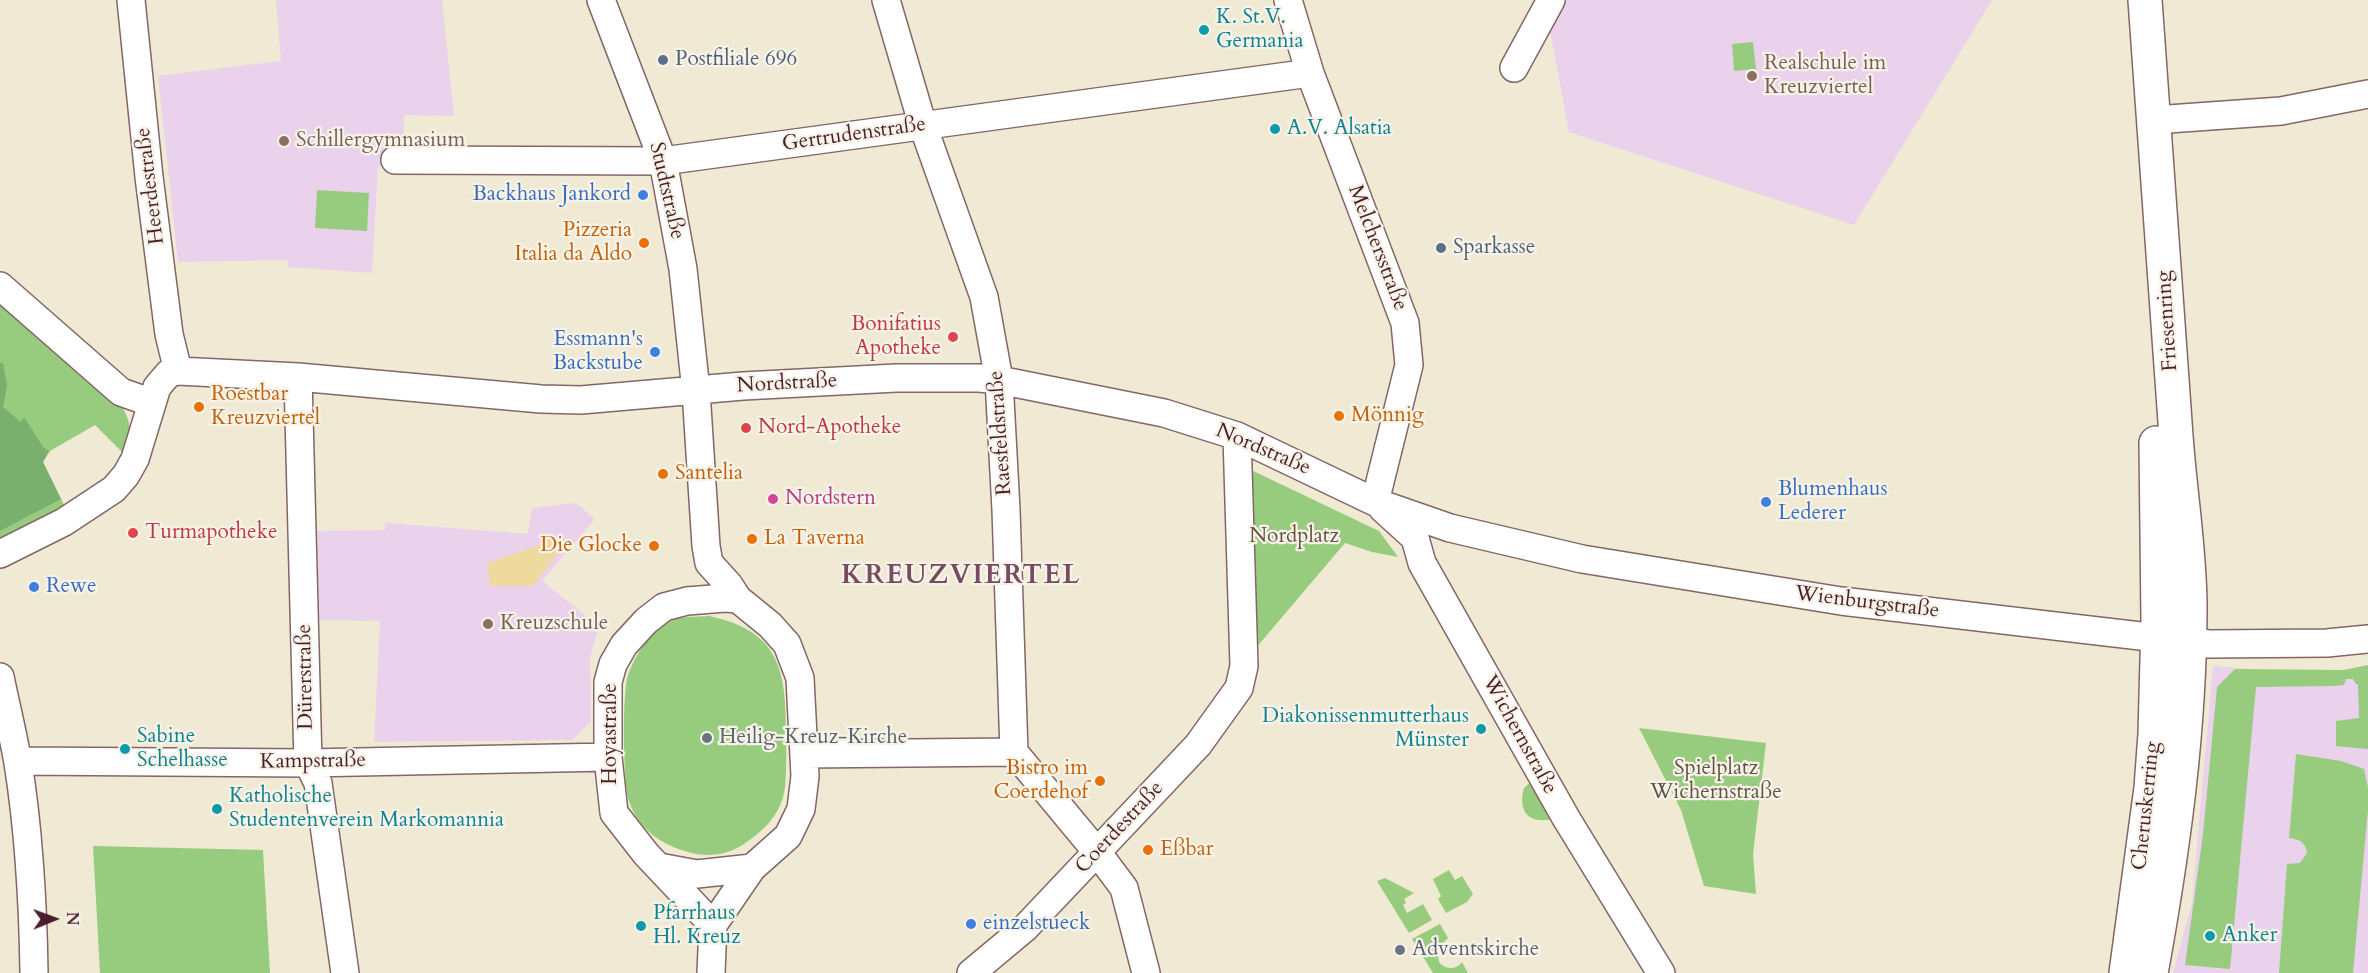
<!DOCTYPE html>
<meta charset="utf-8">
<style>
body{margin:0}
#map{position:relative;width:2368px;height:973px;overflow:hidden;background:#f0ead4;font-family:Cardo,serif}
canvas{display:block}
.north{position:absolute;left:24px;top:889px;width:60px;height:60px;-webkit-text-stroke:4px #f7f3e8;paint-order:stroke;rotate:89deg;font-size:16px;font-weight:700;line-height:24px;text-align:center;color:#4a1f2b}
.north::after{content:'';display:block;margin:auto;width:21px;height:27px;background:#4a1f2b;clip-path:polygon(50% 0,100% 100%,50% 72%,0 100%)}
</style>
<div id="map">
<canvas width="2368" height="973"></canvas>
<div class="north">N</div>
</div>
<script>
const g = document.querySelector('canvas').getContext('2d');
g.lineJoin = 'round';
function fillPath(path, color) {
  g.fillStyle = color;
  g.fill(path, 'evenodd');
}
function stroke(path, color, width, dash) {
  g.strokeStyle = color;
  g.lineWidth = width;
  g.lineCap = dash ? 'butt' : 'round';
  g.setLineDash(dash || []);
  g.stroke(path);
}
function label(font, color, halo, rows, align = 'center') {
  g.font = font + ' Cardo,serif';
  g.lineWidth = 4.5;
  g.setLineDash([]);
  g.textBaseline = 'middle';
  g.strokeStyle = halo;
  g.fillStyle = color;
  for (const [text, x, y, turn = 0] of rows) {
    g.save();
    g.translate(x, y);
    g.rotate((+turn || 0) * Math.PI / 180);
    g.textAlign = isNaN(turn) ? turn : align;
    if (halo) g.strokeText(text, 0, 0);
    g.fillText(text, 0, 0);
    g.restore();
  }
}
fillPath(new Path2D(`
 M276,0H442L454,116L404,115L402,167L378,166L372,273L288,267V260L178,262L158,76L281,61Z
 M1558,0H1992L1854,225L1569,132L1548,20Z
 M576,503L595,519L542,581L599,626L590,657L591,722L572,740L374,742L380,621L319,620L317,531L385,530V523L528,534L532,508Z
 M2368,665V973H2173L2192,902L2213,666L2272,671L2344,670Z`), '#ead1ec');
fillPath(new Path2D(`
 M1753,42L1756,69L1734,71L1732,44Z
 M317,190L369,193L367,231L315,228Z
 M0,293L119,402C133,424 131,430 125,455L95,425L50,451L43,462L66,509L0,544Z
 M1249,469L1379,531L1398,557L1372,552L1345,543L1255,649Z
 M709,616C776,630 786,666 786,728C786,748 787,768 785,787C782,813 765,830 744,844C728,855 706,858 688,852C662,845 638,829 629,801C623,783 622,692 628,675C634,657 651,630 668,621C679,616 697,617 709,616Z
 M2368,665V749L2336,746V721L2359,718L2358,684H2356L2353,679H2346L2344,685L2333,686L2256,687L2230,969L2185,965L2203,834L2217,687L2235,669L2344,670Z
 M1639,728L1766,743L1753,854L1756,894L1704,886L1681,810Z
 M2296,754L2341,761L2364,769L2368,788V810L2353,973H2279L2287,864L2300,863L2307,853C2306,842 2299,839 2289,838Z
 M1535,778L1555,818C1530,826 1517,812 1524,788Z
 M93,846L263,850L270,973H100Z
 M1449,870L1455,880L1462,876L1473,894L1467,902L1446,913L1438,899L1441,896L1433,879Z
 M1385,878L1414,893L1404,899L1406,903L1403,905L1407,913L1423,904L1432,920L1409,933L1377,881Z
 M1440,924L1448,938L1437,949L1439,962C1446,970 1456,970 1462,962L1468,973H1433L1412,939Z`), '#97cc7e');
fillPath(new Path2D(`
 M3,363L7,386L3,407L21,422L24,417L43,447L49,451L43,462L61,499L0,531V363Z`), '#79b06d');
fillPath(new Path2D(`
 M550,534L564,546L533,586H490L487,563L542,544Z`), '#eeda9e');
const minor = new Path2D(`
 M131,0L149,177L169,334L178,371
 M601,0L663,161L683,269L696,391L706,546L709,563L729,585L738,599
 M886,0L923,126L984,297L999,380L1006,510L1014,752L1097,852L1124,888L1146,973
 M1288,0L1310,73L1405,323L1409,365L1375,502
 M1514,68L1551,0
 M2154,120L2281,111L2368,94
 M395,160L663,161L1310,73
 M0,286L121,392L152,403
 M298,377L308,763L318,783L345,973
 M1383,509L1415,538L1422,563L1566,818L1661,973
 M0,554L64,522L114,489L126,475L135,459L157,387L169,373L178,371L298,377L541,399L581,400L743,386L896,378H979L999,380L1164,413L1237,436L1375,502L1450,528L1582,559L1841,601L2209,644L2327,643L2368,639
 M0,677C6,706 13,734 18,763C29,832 33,903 34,973
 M804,754L1014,752
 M18,761L308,763L608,757
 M659,867L697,874L752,868
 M711,973L713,925L752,868L788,836L801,809L805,776L800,678L787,644L770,625L738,599L725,598L687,601L664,607L646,621L624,645L613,664L608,682V757L614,813L646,854L713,925
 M971,973L1025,928L1198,745L1239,688L1244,666L1237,436`);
const major = new Path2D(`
 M2145,0C2155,145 2166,291 2176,436C2180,493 2190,550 2190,607C2190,730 2173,852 2151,973
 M2126,973L2151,788L2155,734L2158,621L2156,443`);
stroke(minor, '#846666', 30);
stroke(major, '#846666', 36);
stroke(minor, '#fff', 27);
stroke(major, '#fff', 33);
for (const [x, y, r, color] of [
 [1204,30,6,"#0f9aa8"],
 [663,60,6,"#5c6f8a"],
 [1752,76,6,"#8d6e63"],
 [1275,129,6,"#0f9aa8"],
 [284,141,6,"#8d6e63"],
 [643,195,6,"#3f7fe0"],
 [644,243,6,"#e8710a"],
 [1441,248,6,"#5c6f8a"],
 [953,337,6,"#e0444e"],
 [655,352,6,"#3f7fe0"],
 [199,407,6,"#e8710a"],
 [1339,416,6,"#e8710a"],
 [746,428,6,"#e0444e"],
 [663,474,6,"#e8710a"],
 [773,499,6,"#d1479c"],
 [1766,502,6,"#3f7fe0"],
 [133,533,6,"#e0444e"],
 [752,539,6,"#e8710a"],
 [654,546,6,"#e8710a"],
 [34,587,6,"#3f7fe0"],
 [488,624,6,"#8d6e63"],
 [1481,729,6,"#0f9aa8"],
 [707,738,6,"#6b7280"],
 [125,749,6,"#0f9aa8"],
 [1100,781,6,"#e8710a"],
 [217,809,6,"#0f9aa8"],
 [1148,850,6,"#e8710a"],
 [971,924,6,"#3f7fe0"],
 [641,926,6,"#0f9aa8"],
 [2210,936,6,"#0f9aa8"],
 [1400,950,6,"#6b7280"]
]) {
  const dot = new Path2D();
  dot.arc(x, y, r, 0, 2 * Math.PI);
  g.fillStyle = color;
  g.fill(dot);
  stroke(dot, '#f7f3e8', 2);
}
label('21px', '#0d838f', '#f7f3e8', [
 ["K. St.V.",1216,18],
 ["Germania",1216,42],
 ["A.V. Alsatia",1287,129],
 ["Diakonissenmutterhaus",1469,717,"right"],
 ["Münster",1469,741,"right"],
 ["Sabine",137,737],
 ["Schelhasse",137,761],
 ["Katholische",229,797],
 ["Studentenverein Markomannia",229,821],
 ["Pfarrhaus",653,914],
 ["Hl. Kreuz",653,938],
 ["Anker",2222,936]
], 'left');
label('21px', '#4e5e75', '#f7f3e8', [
 ["Postfiliale 696",675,60],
 ["Sparkasse",1453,248]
], 'left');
label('21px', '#785e54', '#f7f3e8', [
 ["Realschule im",1764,64],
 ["Kreuzviertel",1764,88],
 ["Schillergymnasium",296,141],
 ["Kreuzschule",500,624]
], 'left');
label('21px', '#4a1f2b', '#f7f3e8', [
 ["Gertrudenstraße",854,135,-8],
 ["Heerdestraße",151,186,-97],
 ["Studtstraße",666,191,77],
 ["Melchersstraße",1377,248,69],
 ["Friesenring",2168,321,-94],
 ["Nordstraße",787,384,-3],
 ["Raesfeldstraße",1001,433,-94],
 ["Nordstraße",1263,450,23],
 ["Wienburgstraße",1867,603,7],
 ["Dürerstraße",306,677,-91],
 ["Hoyastraße",611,734,-90],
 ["Wichernstraße",1519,735,61],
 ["Kampstraße",313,762,-1],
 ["Cheruskerring",2147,806,-84],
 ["Coerdestraße",1120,828,-47]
]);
label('21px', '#366cbe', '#f7f3e8', [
 ["Backhaus Jankord",631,195,"right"],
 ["Essmann's",643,340,"right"],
 ["Backstube",643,364,"right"],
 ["Blumenhaus",1778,490],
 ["Lederer",1778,514],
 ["Rewe",46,587],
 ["einzelstueck",983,924]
], 'left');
label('21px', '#c56008', '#f7f3e8', [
 ["Pizzeria",632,231,"right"],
 ["Italia da Aldo",632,255,"right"],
 ["Roestbar",211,395],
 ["Kreuzviertel",211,419],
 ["Mönnig",1351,416],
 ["Santelia",675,474],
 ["La Taverna",764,539],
 ["Die Glocke",642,546,"right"],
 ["Bistro im",1088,769,"right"],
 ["Coerdehof",1088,793,"right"],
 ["Eßbar",1160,850]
], 'left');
label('21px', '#be3a42', '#f7f3e8', [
 ["Bonifatius",941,325,"right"],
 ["Apotheke",941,349,"right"],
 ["Nord-Apotheke",758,428],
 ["Turmapotheke",145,533]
], 'left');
label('21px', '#b23c85', '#f7f3e8', [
 ["Nordstern",785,499]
], 'left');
label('21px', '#615344', '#f7f3e8', [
 ["Nordplatz",1294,537],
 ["Spielplatz",1716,769],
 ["Wichernstraße",1716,793]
]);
label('21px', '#5b616d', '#f7f3e8', [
 ["Heilig-Kreuz-Kirche",719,738],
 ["Adventskirche",1412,950]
], 'left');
g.letterSpacing = '1.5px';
label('bold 27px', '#764d60', '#f7f3e8', [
 ["KREUZVIERTEL",961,577]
]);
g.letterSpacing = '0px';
</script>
